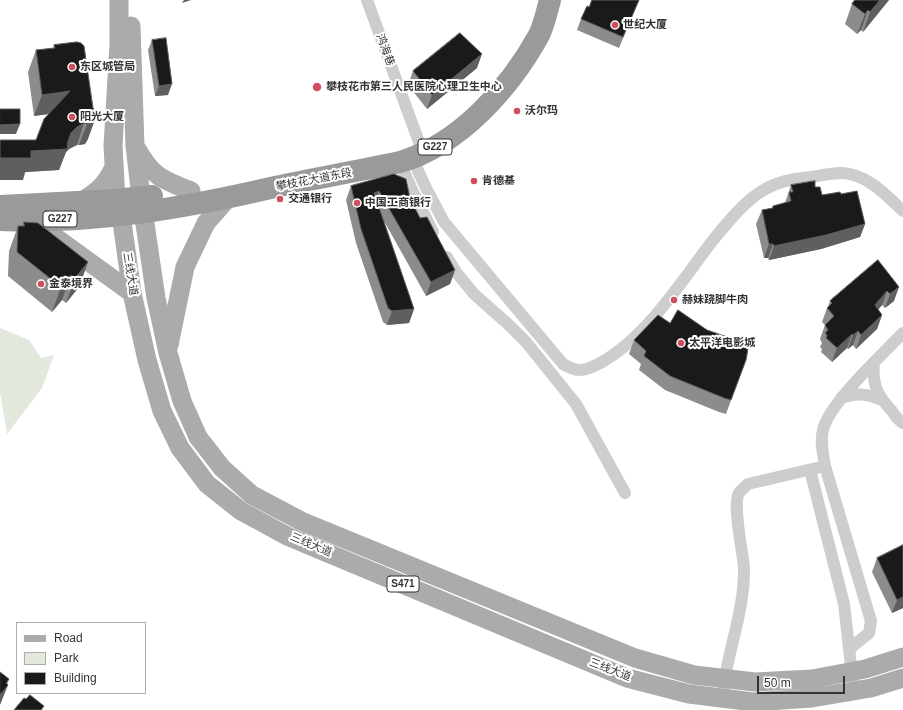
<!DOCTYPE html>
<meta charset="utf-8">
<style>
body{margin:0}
#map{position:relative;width:903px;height:710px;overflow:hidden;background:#fff;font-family:Arial,sans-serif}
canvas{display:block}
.legend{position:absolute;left:16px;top:622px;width:130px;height:72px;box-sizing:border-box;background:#fff;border:1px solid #adadad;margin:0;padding:5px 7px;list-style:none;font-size:12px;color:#333}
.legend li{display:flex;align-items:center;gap:8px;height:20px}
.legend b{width:20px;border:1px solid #adadad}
.scale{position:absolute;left:757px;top:676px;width:88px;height:18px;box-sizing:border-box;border:2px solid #333;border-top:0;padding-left:5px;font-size:12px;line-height:14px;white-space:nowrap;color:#333;-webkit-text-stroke:3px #fff;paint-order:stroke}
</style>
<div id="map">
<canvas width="903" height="710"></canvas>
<ul class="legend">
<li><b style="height:5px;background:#ababab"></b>Road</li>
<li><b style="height:11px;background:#e3e8dd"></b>Park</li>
<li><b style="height:11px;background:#1a1a1a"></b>Building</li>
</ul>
<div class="scale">50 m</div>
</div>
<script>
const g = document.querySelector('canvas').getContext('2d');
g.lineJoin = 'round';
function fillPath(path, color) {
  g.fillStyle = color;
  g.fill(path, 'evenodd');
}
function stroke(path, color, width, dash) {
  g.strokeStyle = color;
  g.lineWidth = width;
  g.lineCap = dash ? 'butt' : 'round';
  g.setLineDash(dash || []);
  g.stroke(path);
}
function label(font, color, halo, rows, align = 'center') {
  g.font = font + ' Arial,"Noto Sans SC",sans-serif';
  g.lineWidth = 4;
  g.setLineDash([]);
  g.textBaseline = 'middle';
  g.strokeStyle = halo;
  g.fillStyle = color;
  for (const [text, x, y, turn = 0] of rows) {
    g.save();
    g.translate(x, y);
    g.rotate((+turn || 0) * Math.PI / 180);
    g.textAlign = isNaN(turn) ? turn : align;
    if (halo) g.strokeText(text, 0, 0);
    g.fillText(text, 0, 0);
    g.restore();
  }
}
fillPath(new Path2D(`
 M0,328L29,340L41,358L54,355L42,388L7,434L0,393Z`), '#e3e8dd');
stroke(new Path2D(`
 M367,0L420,145
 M410,153L425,186L444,222L563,364C568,367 573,370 580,370C587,370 595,366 602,362C646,337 680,284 710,244C723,228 735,212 751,199C770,183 788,179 812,177C822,175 833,173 842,173C867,174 886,195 903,211
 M398,158L412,190L433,232
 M447,257L456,272L474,294L509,325L526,342L576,404L625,493
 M874,362C872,385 877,395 892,411C895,416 898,420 903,423
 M841,398C858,393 865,393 882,400
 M810,470L844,604L854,692
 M849,651L854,645L869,633L871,621L825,466C823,454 820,442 823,430C829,403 883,354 903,333
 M722,698C726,655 745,611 744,568C743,552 732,505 739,493C741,490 745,487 748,484L825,466`), '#cdcdcd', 12);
stroke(new Path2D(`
 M119,0V44L113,146L116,200L121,215L132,293L147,360L162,411L180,448L207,484L241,511L287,536L627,678L689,694L753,702L812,698L871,688L903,678
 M131,26L135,146L141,197L156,298L168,353L182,401L198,437L222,468L252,495L301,521L635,658L694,675L755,682L812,679L865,669L903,657
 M137,149C152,176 162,180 191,191
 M81,202C98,191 105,186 114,167
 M52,235L132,293
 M169,345L185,267L206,223L228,198`), '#ababab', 19);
stroke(new Path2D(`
 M0,206L116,200L152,196
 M0,220C93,224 185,208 275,187C317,178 358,171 400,162C459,145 510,88 539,35C544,25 547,11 550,0`), '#9a9a9a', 22);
fillPath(new Path2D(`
 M639,0L619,48L577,30L581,19L589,7Z
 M855,0H889L863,32L861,30L857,34L845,24L852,4Z
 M152,40L168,95L155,96L148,50Z
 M81,43L88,139L85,144L79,145H77L69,149L66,152L59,170L25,172L23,180L36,140L49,114L34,116L28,72L36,50L53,48L54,45Z
 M477,68L427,109L408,85L413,71Z
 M394,174L410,198L420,218L455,270L450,284L426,296L384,221L414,309L409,323L387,325L383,322L356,243L346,200L351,186Z
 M791,185L815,187L822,195L841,194L865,224L860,237L821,249L769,260L768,258H764L756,224L762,210L772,208L773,206L785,203Z
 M24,222L88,262L79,287L66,303L62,300L52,312L8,276L9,251L18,226H23Z
 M878,260L894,301L885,308L882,305L878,310L882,315L877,329L856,349L853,345L848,349L847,348L832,362L821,352L822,349L820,347L822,343L820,339L825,325L822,322L827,308L828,307L830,301Z
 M670,323L707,330L738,345L746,360L726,414L719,412L665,390L639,370L641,364L629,354L634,340Z
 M877,558L903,608L892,613L872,572Z`), '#8c8c8c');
fillPath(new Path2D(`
 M184,0H191L182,3Z
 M880,0H889L863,32L870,12Z
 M868,10L861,30L857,34L865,14Z
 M482,54L477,68L427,109L432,95Z
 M172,84L168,95L155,96L159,86Z
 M70,91L62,112L34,116L42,95Z
 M96,117L88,139L85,144L79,145L87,124Z
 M84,123L77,145L69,149L66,152L59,170L25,172L23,180H0V158L31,151L68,141L71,133L77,127Z
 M20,124L16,134H0V125Z
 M379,191L374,205V193Z
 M865,224L860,237L821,249L769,260L774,246Z
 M769,244H773L768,258H764Z
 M88,262L79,287L66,303L75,278Z
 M455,270L450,284L426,296L431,282Z
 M71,275L62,300L52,312L61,287Z
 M899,287L894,301L885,308L890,294Z
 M887,291L882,305L870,319L875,305Z
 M414,309L409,323L387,325L392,311Z
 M882,315L877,329L856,349L861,335Z
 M858,331L853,345L848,349L853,335Z
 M852,334L847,348L832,362L837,348Z
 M903,597V608L892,613L897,600Z
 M9,679L6,687L8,685L0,705V695L6,683Z`), '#5f5f5f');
const building = new Path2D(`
 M592,0H639L623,37L581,19L587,6L589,7Z
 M855,0H880L870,12L868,10L865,14L852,4Z
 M460,33L482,54L432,95L413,71Z
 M166,38L172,84L159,86L152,40Z
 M77,42L81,43L84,46L93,108L95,111L96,117L93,122L87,124L84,123L77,127L71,133L68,141L67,149L31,151V158H0V140H36L44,119L70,91L42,95L36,50L55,48L54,45Z
 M0,109H20V124L0,125Z
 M394,174L406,179L410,198L420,218L427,217L455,270L431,282L379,191L374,193L414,309L392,311L388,308L361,229L351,186Z
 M815,181V187H820L822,195L840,192L841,194L857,191L865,224L826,235L774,246L773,244H769L762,210L773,208V206L791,201L789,192H793L791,185Z
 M24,222L38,223L88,262L75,278L71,275L61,287L17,252L18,226H24Z
 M878,260L899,287L890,294L887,291L875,305L882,315L861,335L858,331L853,335L852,334L837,348L826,338L827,335L825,333L828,330L825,325L834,316L827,308L832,303L830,301Z
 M678,310L707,330L739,341L738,345L748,349L746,360L731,400L724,398L670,376L644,356L646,351L634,340L658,315L670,323Z
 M903,545V597L897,600L877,558Z
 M0,672L9,679L6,683L8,685L0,695Z
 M30,695L44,706L41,710H14L24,698L26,699Z`);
fillPath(building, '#1a1a1a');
stroke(building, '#5f5f5f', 1);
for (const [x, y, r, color] of [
 [615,25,4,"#d14e5f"],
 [72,67,4,"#d14e5f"],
 [317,87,5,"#d14e5f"],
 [517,111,4,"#d14e5f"],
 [72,117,4,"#d14e5f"],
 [474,181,4,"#d14e5f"],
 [280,199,4,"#d14e5f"],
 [357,203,4,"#d14e5f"],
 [41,284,4,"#d14e5f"],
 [674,300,4,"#d14e5f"],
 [681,343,4,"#d14e5f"]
]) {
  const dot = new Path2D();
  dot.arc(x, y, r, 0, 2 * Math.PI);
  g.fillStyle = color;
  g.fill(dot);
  stroke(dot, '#fff', 1.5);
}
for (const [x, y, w] of [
 [435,147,34],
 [60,219,34],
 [403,584,32]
]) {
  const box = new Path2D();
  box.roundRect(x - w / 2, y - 8, w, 16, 3);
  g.fillStyle = '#fff';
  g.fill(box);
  stroke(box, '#333', 1);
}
label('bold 10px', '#333', null, [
 ["G227",435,147],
 ["G227",60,219],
 ["S471",403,584]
]);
label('bold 11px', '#333', '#fff', [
 ["世纪大厦",623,25],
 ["东区城管局",80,67],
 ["攀枝花市第三人民医院心理卫生中心",326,87],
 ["沃尔玛",525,111],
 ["阳光大厦",80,117],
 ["肯德基",482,181],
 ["交通银行",288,199],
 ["中国工商银行",365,203],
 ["金泰境界",49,284],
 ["赫妹跷脚牛肉",682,300],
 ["太平洋电影城",689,343]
], 'left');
label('11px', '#333', '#fff', [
 ["鸿海巷",385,50,70],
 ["攀枝花大道东段",314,180,-11],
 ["三线大道",130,274,81],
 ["三线大道",311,545,23],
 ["三线大道",610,670,21]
]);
</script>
